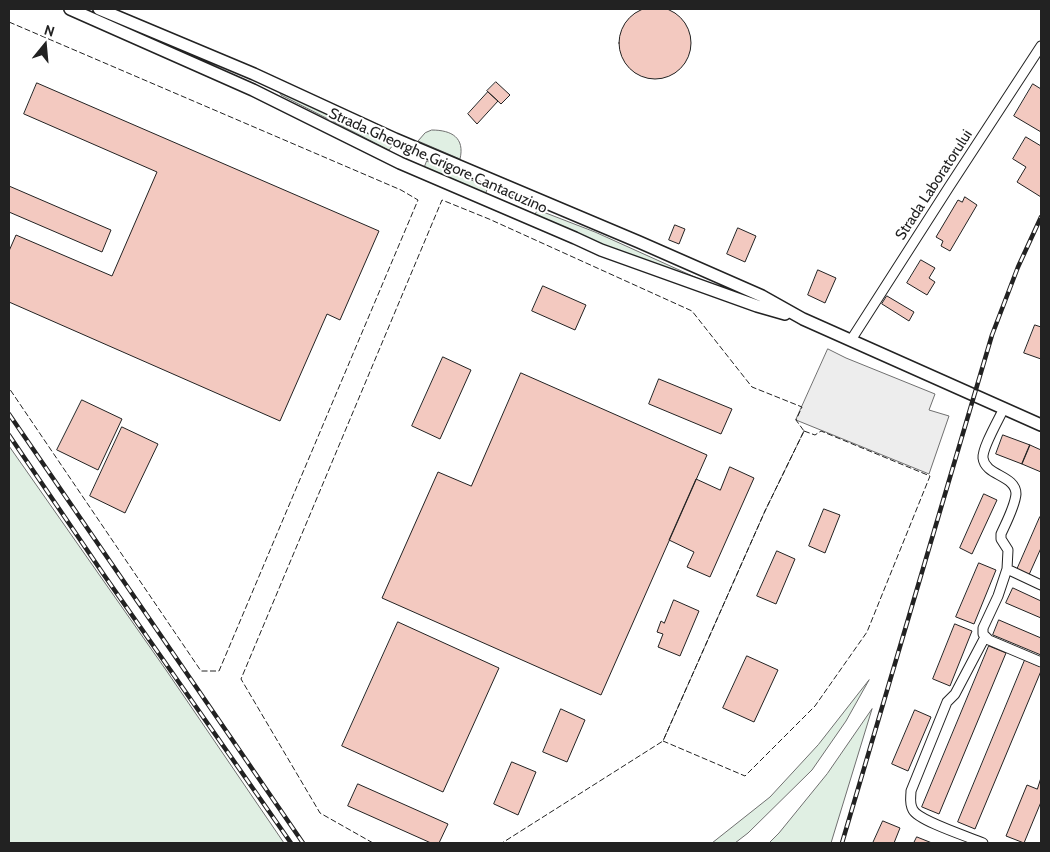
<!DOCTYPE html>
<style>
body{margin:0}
#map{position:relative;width:1050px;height:852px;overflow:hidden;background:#fff;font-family:Cabin,sans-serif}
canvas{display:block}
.frame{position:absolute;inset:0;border:10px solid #222;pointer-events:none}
.north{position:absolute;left:20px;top:20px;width:50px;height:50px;-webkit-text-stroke:4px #fff;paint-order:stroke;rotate:17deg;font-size:14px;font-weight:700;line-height:20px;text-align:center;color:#222}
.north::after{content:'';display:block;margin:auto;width:18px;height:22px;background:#222;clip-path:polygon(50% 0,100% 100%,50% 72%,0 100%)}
</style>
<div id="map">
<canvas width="1050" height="852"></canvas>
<div class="frame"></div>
<div class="north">N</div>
</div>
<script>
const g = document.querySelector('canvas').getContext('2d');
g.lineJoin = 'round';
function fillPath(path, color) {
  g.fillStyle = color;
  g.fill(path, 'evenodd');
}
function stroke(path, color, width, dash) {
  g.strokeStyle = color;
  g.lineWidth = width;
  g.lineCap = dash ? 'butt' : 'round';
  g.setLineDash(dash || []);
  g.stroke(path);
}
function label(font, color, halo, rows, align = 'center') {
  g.font = font + ' Cabin,sans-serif';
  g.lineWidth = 4;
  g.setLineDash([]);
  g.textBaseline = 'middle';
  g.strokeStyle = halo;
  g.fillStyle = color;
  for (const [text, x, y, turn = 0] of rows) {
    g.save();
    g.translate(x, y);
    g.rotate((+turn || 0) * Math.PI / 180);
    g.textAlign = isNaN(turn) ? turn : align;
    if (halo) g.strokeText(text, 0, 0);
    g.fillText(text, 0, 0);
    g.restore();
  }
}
const green = new Path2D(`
 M284,92L394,144L389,150L281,95L280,93Z
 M432,130C452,130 465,138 460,159L418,141L425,133Z
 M427,161L488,187L485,195L424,169Z
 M538,210L595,232L708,283L589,240L535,215Z
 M9,446L166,670L284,843H9Z
 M869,680L846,721L812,770L748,833L735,843H712L770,797L818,745Z
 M872,709L831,843H769L779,833L827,774Z`);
fillPath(green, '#e0efe3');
stroke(green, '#6f6f6f', 1);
const parking = new Path2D(`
 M828,349L846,358L935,394L929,410L949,416L929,474L796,420Z`);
fillPath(parking, '#ededed');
stroke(parking, '#6f6f6f', 1);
const building = new Path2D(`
 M619 43a36 36 0 1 1 72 0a36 36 0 1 1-72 0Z
 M496,82L510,95L501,104L487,91Z
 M37,83L379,231L340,320L327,314L280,421L9,302V251L16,235L112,276L157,172L24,114Z
 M1033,84L1041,89V132L1014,116Z
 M488,92L498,101L477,124L468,114Z
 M1026,137L1041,146V197L1017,182L1026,167L1013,159Z
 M9,186L111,230L102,252L9,212Z
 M965,197L977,205L950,251L941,246L943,241L936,237L958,200L962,202Z
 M675,225L685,229L679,244L669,240Z
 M738,228L756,236L745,262L727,254Z
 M921,260L935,268L929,278L935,282L927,295L907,283Z
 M818,270L836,278L825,303L808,295Z
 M543,286L586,305L575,330L532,311Z
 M887,296L914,312L909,321L882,304Z
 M1035,325L1041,327V359L1024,353Z
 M443,357L471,370L440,439L412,426Z
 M521,373L707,455L601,695L382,598L438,472L471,486Z
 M659,379L732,409L721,434L649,404Z
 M82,400L122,419L98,470L57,450Z
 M122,427L158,444L125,513L90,496Z
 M1003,435L1030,445L1022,464L996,454Z
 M1030,445L1041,450V472L1022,464Z
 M730,467L754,478L710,577L687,567L694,552L669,540L696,479L720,490Z
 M984,494L997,500L972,554L960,548Z
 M824,509L840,515L825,553L809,546Z
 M1040,517L1041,518V548L1028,577L1016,572Z
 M777,551L795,559L776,604L757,596Z
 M979,563L996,570L974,624L956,617Z
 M1013,588L1041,601V618L1006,603Z
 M674,600L699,611L680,656L658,647L663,634L657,632L661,621L664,623Z
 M999,620L1041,638V655L993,635Z
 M398,622L499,668L443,792L342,746Z
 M955,624L972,631L950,686L933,679Z
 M989,646L1006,653L939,814L922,807Z
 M747,656L778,670L754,722L723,708Z
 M1025,660L1041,667V671L975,829L958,822Z
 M561,709L585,720L567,762L543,752Z
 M915,710L931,717L908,771L892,764Z
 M512,762L536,772L518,815L494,804Z
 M1041,778V802L1024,843L1006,836L1027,785L1037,789Z
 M358,784L448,824L439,843H431L348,806Z
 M883,821L900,828L894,843H873Z
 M917,837L932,843H914Z`);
fillPath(building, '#f3c9c0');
stroke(building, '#222', 1);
const street = new Path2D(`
 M851,340L949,187L1041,46
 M1004,408C999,419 982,448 983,458C985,476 1016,475 1016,494C1015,506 1006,523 1001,534V539L1008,550L1007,569L998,596L983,628V634L989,640L1041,662
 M1007,569L1041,585
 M983,843C969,837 919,821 913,810C909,803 911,797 911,791L947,702L955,694L985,637`);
const secondary = new Path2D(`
 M70,9L253,90L400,163L575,238L601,250L757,306L785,314
 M99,9L254,74L395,139L639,242L762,296L803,319L1041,425`);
stroke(street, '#222', 11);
stroke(secondary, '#222', 14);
stroke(street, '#fff', 9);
stroke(secondary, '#fff', 11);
const rail = new Path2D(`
 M9,414L303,843
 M9,435L104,575L291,843
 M842,843L992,335L1018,267L1041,217`);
stroke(rail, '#222', 4.5);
stroke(rail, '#fff', 2.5, [8]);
stroke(new Path2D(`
 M9,22L401,190L418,200L219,671H201L9,388
 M804,431L815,435L821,431L930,476L867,632L815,706L745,776L663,741L765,511Z
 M373,843L320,813L241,679L442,200L489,219L692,311L752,387L802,407L796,420L804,431L765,511L663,741L502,843`), '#222', 1, [6, 2.5]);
label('15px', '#222', '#fff', [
 ["Strada Gheorghe Grigore Cantacuzino",438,161,24],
 ["Strada Laboratorului",934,185,-57]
]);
</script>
